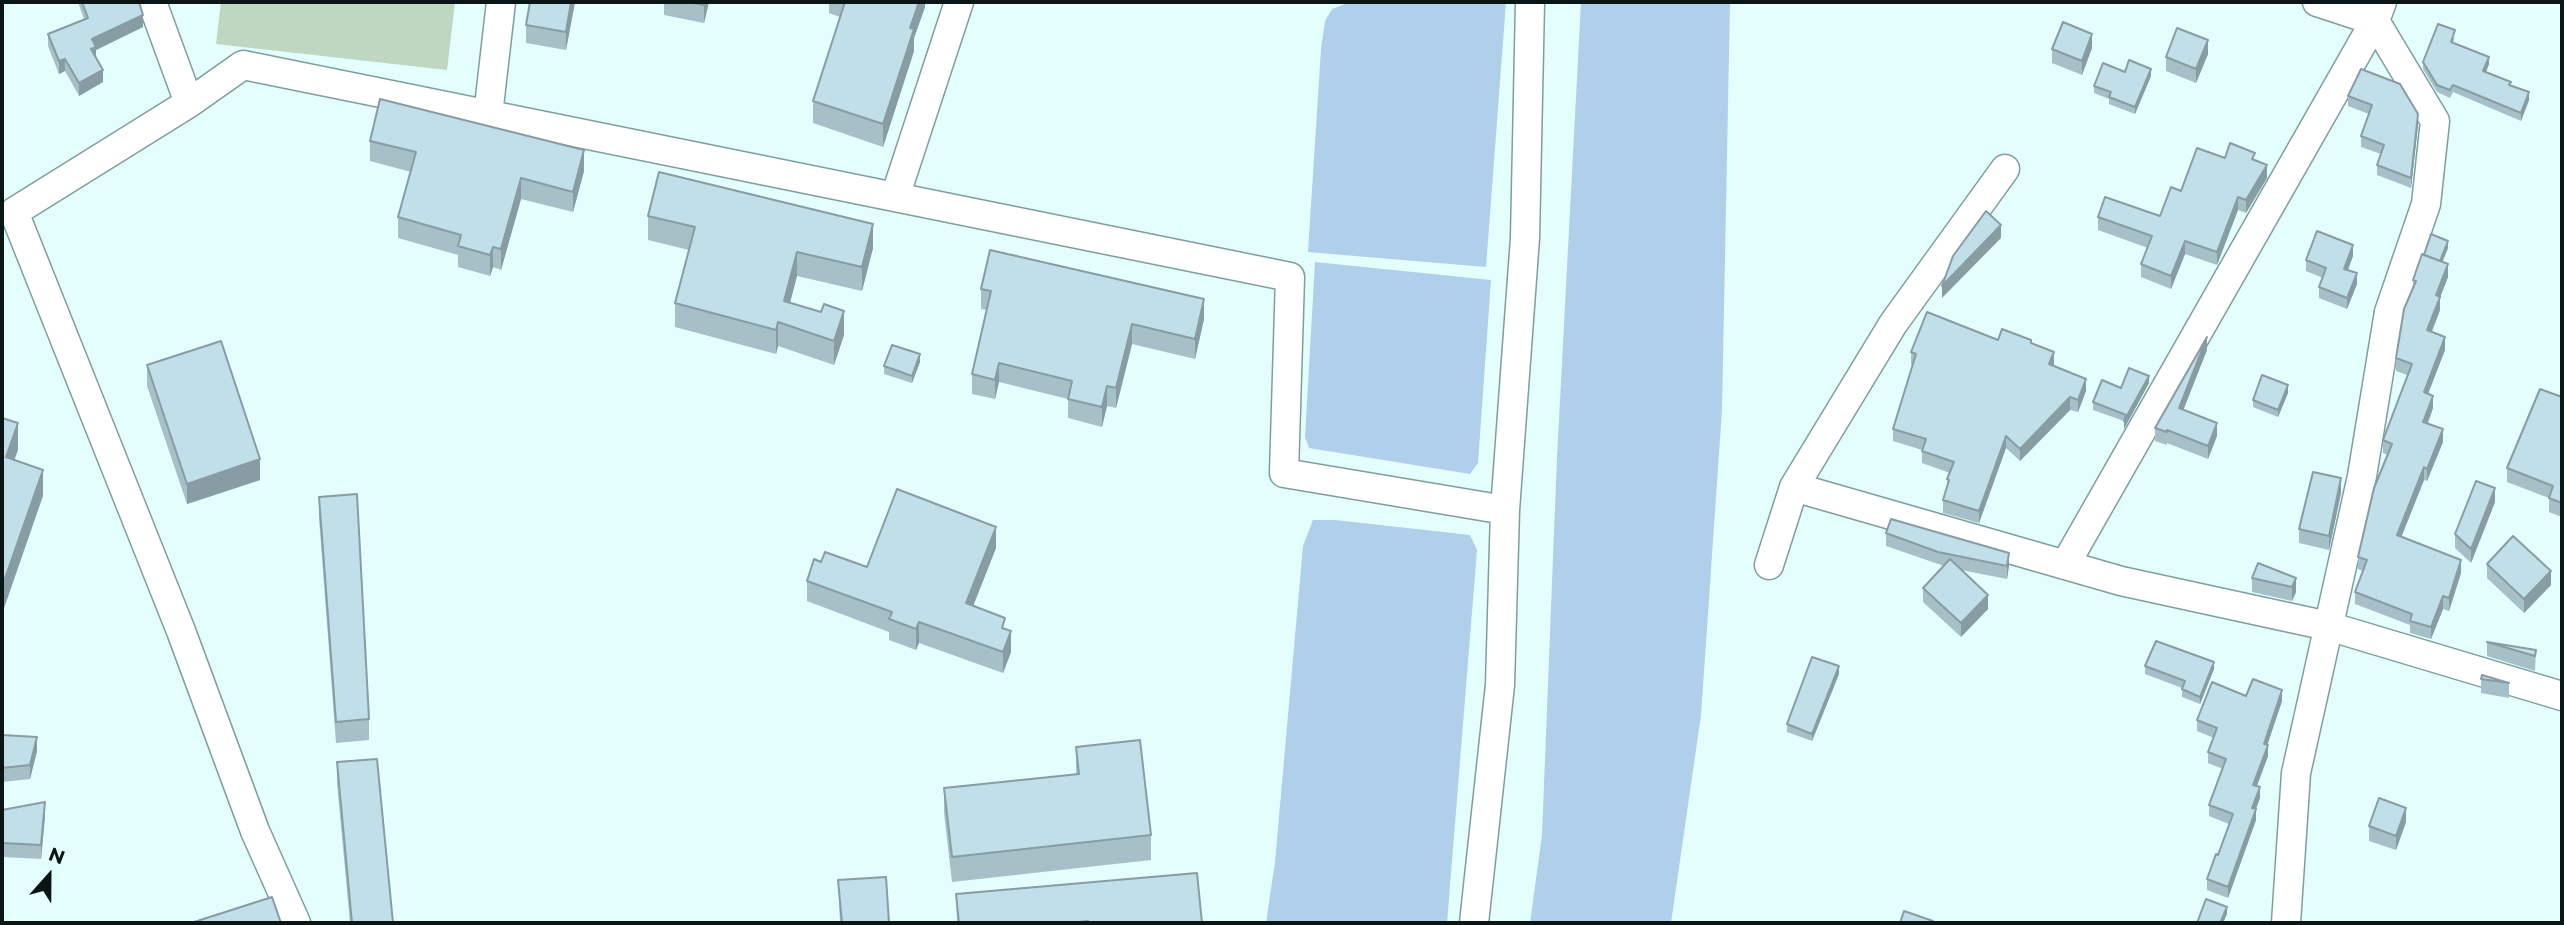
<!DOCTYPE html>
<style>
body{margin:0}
#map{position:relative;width:2564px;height:925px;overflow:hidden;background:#e3fefd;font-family:Montserrat,sans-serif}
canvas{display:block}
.frame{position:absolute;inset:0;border:4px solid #091615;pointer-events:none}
.north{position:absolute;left:14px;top:841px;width:70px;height:70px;-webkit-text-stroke:5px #e3fefd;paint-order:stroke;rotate:21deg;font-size:19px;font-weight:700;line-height:28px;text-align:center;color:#091615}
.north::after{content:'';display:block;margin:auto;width:24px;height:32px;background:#091615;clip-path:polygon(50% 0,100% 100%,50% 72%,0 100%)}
</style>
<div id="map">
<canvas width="2564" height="925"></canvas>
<div class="frame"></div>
<div class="north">N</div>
</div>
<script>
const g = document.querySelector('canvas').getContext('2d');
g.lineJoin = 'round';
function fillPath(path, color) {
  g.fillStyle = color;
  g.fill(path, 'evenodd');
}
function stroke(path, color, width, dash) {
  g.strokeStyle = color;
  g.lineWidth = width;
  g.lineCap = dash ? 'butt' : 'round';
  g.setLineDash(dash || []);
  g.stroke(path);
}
fillPath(new Path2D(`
 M221,2H455L447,70L216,44Z`), '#bfd6c1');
fillPath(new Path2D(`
 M1351,2H1506L1486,267L1308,252L1321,49L1325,21L1332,9Z
 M1581,2H1730L1722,410L1701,715L1671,923H1530L1542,835L1557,457Z
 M1315,262L1491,280L1478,463L1470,474L1309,448L1305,437Z
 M1313,520H1335L1470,535L1477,550L1447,923H1266L1275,862L1303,546Z`), '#afcfea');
const street = new Path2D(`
 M152,2L189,103L14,212L181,631L255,831L296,923
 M189,103L243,65L1290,277L1284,473L1505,510
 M488,115L501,2
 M895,197L959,2
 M1794,487L2121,581L2328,626L2562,696
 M1769,565L1794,487L1893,324L2005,169
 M2065,565L2375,21L2317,2
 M1474,923L1500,685L1505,510L1525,238L1530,2
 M2286,923L2296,773L2362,476L2389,312L2426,204L2435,121L2375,21L2382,2`);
stroke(street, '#7f9e9e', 31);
stroke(street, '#fff', 28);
fillPath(new Path2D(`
 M78,2H139L143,27L96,50V57L103,82L79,96L65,71L59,74L48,46V34L84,19Z
 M575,2L566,50L526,43V25Z
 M664,2H709L704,23L664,15Z
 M829,2H925V7L914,38V51L883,147L813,123V101L840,17L829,13Z
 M2455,37L2453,43L2489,64L2486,72L2511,85L2529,100L2521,121L2453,92L2450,98L2437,92L2423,69V62Z
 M2092,48L2082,75L2052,63V49Z
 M2208,54L2196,83L2166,71V57Z
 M2361,69L2418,125L2411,188L2377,175V165L2381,154L2361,147V136L2369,114L2348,106V96Z
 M2125,72L2151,76L2135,114L2109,104V99L2094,93V86Z
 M370,141L584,171L573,212L521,199L501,270L493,267L490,276L458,267V255L398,238V217L411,172L370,161Z
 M2225,158L2255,160L2267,178L2246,213L2238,210L2217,265L2185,254L2171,289L2141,277V264L2148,248L2098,230V217L2160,216L2181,191Z
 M648,216L873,248L862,291L797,276L790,303L844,335L834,365L778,346L776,354L675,327V303L689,250L648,240Z
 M2448,248L2442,262L2448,277L2440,297V310L2432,332L2445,350L2428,394L2433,408L2428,424L2443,442L2427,481L2424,480L2401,537L2461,573L2449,611L2443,609L2431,639L2410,633V625L2355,604V592L2363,571L2358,569V557L2388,455L2383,453V440L2407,375L2396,371V358L2413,286V280Z
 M2353,256L2348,270L2357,284L2347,309L2319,298V287L2323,278L2306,271V260Z
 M981,289L1204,319L1195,359L1132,344L1116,408L1107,406L1102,427L1068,418V399L999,382L995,399L972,394V374L987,310L981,309Z
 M1998,340L2031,343L2054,364L2053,366L2086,391L2078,412L2070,410L2020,461L2006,448L1979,523L1943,513V500L1950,473L1922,463V450L1893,441V429L1913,365L1911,364V352Z
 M2207,350L2183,409L2217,436L2208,459L2167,443V445L2155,441V428Z
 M920,362L912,383L884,374V366Z
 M147,365L260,480L187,504L147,386Z
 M2149,383L2124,429V421L2093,410V402Z
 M2288,393L2278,417L2253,407V400Z
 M2562,397V517L2549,512V498L2507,482V468Z
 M2341,493L2329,550L2299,543V529Z
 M319,497L369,719V740L336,743L319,518Z
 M2495,502L2471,563L2455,548V534Z
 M1886,533L2009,566L2007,579L1961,570L1988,609L1961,637L1923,602V588L1944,566L1886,546Z
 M996,548L973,606L1005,629L1011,652L1003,673L919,643L916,650L889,640V632L807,601V581L821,562L867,567Z
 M2487,564L2551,585L2524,613L2487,578Z
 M2252,578H2296V592L2292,601L2252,592Z
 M2487,642L2536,650L2535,671L2487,656Z
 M2145,666L2214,669L2200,704L2182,697V688L2145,674Z
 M1839,674L1812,741L1787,732V724Z
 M2481,679L2509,683V698L2481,693Z
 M2246,696L2282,701L2267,745L2268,756L2257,786L2260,798L2256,809V820L2228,898L2207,890V879L2218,855L2229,824L2209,816V805L2223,769L2208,763V752L2214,738L2197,731V720Z
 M2,735L37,751L30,779L2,782Z
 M1076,747L1151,835V860L952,882L944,813V788L1076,775Z
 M337,762L393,923H350L337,783Z
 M2,810L45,816L41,859L3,857L2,849Z
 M2406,822L2396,850L2369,841V826Z
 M838,880L889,923H840Z
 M956,894L1202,923H957Z`), '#a6c0c8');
fillPath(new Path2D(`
 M571,2H575L566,50V32Z
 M705,2H709L704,23V5Z
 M919,2H925V7L914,38V51L883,147V124L910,28Z
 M143,15V27L96,50V59L91,49L92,39Z
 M2092,34V48L2082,75V61Z
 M2208,40V54L2196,83V69Z
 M2489,57V64L2483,79V71Z
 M65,59V71L59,74V61Z
 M2151,69V76L2135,114V107Z
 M103,70V82L79,96V83Z
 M2529,92V100L2521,121V113Z
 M2418,114V125L2411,188V178Z
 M584,150V171L573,212V192Z
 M2267,165V178L2246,213V200Z
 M521,178V199L501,270V249Z
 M2238,197V210L2217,265V252Z
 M873,224V248L862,291V267Z
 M2001,225V238L1942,298V286Z
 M2185,241V254L2171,289V276Z
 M2448,241V248L2440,268V261Z
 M2353,245V256L2344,280V269Z
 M493,247V267L490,276V255Z
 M797,252V276L784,325V301Z
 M2448,264V277L2436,308V295Z
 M2357,273V284L2347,309V298Z
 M2440,297V310L2427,343V330Z
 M1204,299V319L1195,359V339Z
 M844,311V335L834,365V341Z
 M778,322V346L776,354V330Z
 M1132,324V344L1116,408V388Z
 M2207,337V350L2179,421V408Z
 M2445,337V350L2424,404V392Z
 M2054,352V364L2049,376V364Z
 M920,354V362L912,383V376Z
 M999,363V382L995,399V380Z
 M2149,376V383L2124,429V421Z
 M2086,379V391L2078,412V400Z
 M2288,385V393L2278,417V410Z
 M1107,386V406L1102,427V407Z
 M2433,396V408L2423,434V422Z
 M2070,397V410L2020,461V449Z
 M18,423V450L6,483V457Z
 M2217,423V436L2208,459V446Z
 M2443,429V442L2427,481V469Z
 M2006,436V448L1979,523V511Z
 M260,459V480L187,504V484Z
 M2424,467V480L2397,548V535Z
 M43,470V496L2,614V587Z
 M2341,478V493L2329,550V536Z
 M2495,488V502L2471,563V549Z
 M996,527V548L966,624V603Z
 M2009,553V566L2007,579V566Z
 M2461,560V573L2449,611V598Z
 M2551,571V585L2524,613V599Z
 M2296,578V592L2292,601V587Z
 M1988,595V609L1961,637V623Z
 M2443,596V609L2431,639V627Z
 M919,622V643L916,650V629Z
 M1011,631V652L1003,673V652Z
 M2214,662V669L2200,704V697Z
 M1839,666V674L1812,741V734Z
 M2282,690V701L2264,755V744Z
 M37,737V751L30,779V765Z
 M2268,745V756L2253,796V785Z
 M2260,787V798L2252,819V808Z
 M45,802V816L41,859V845Z
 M2406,808V822L2396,850V836Z
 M2256,809V820L2228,898V887Z
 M2227,907V914L2223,923H2220Z`), '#879ca3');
const building = new Path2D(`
 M82,2H139L143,15L92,39L96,47L91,49L103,70L79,83L65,59L59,61L48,34L88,18Z
 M530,2H571L566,32L526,25Z
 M688,2H705L704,5Z
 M845,2H919L910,28L914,29L883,124L813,101Z
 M2063,22L2092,34L2082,61L2052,49Z
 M2438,24L2455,30L2451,42L2489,57L2483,71L2511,82L2509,85L2529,92L2521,113L2453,85L2450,90L2437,85L2423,62Z
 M2177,28L2208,40L2196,69L2166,57Z
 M2129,60L2151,69L2135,107L2109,97L2111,92L2094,86L2103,63L2125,72Z
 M2361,69L2400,84L2418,114L2411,178L2377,165L2384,145L2361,136L2372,105L2348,96Z
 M380,99L584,150L573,192L521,178L501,249L493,247L490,255L458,246L461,235L398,217L416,152L370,141Z
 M2230,143L2255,153L2252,159L2267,165L2246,200L2238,197L2217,252L2185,241L2171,276L2141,264L2152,236L2098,217L2105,197L2160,216L2171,187L2181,191L2197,148L2225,158Z
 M659,172L873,224L862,267L797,252L784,301L821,312L824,304L844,311L834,341L778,322L776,330L675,303L695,227L648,216Z
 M1986,211L2001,225L1942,286L1953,256Z
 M2317,231L2353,245L2344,269L2357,273L2347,298L2319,287L2326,268L2306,260Z
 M2431,234L2448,241L2440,261L2424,255Z
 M990,250L1204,299L1195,339L1132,324L1116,388L1107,386L1102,407L1068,399L1072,381L999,363L995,380L972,374L991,291L981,289Z
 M2422,254L2448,264L2436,295L2440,297L2427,330L2445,337L2424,392L2433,396L2423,422L2443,429L2427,469L2424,467L2397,535L2461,560L2449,598L2443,596L2431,627L2410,621L2412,614L2355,592L2367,560L2358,557L2374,488L2392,444L2383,440L2412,364L2396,358L2404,309L2416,281L2413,280Z
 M1927,312L1998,340L2002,329L2031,340V343L2054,352L2049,364L2086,379L2078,400L2070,397L2020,449L2006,436L1979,511L1943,500L1949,480L1947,479L1954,462L1922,451L1926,439L1893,429L1916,354L1911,352Z
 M2207,337L2179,408L2217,423L2208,446L2167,430V432L2155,428Z
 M221,341L260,459L187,484L147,365Z
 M892,345L920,354L912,376L884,366Z
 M2129,368L2149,376L2124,421L2126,415L2093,402L2102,380L2121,388Z
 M2262,375L2288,385L2278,410L2253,400Z
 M2540,389L2562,397V503L2549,498L2553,486L2507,468Z
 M2,418L18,423L6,457L43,470L2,587Z
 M2313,472L2341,478L2329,536L2299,529Z
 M2476,481L2495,488L2471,549L2455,534Z
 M897,489L996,527L966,603L1005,618L1002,628L1011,631L1003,652L919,622L916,629L889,619L892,612L807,581L814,559L821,562L825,552L867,567Z
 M357,494L369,719L336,722L319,497Z
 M1891,519L2009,553L2007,566L1938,552L1886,533Z
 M2513,536L2551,571L2524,599L2487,564Z
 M1950,559L1988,595L1961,623L1923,588Z
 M2258,563L2296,578L2292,587L2252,578Z
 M2156,641L2214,662L2200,697L2182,689L2185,681L2145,666Z
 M2487,642L2536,650L2535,656Z
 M1812,657L1839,666L1812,734L1787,724Z
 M2482,675L2509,683L2481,679Z
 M2253,679L2282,690L2264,744L2268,745L2253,785L2260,787L2252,808L2256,809L2228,887L2207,879L2216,854L2218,855L2233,814L2209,805L2226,759L2208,752L2217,728L2197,720L2212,682L2246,696Z
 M2,735L37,737L30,765L2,768Z
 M1140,740L1151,835L952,857L944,788L1079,774L1076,747Z
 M377,759L393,923H352L337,762Z
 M2379,798L2406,808L2396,836L2369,826Z
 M45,802L41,845L3,843L2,810Z
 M1197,873L1202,923H1088V921L1068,923H959L956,894Z
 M886,877L889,923H842L838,880Z
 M272,897L281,923H191Z
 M2206,899L2227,907L2220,923H2197Z
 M1904,911L1933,921L1932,923H1900Z`);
fillPath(building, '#c1dfe9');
stroke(building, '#879ca3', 2);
</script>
